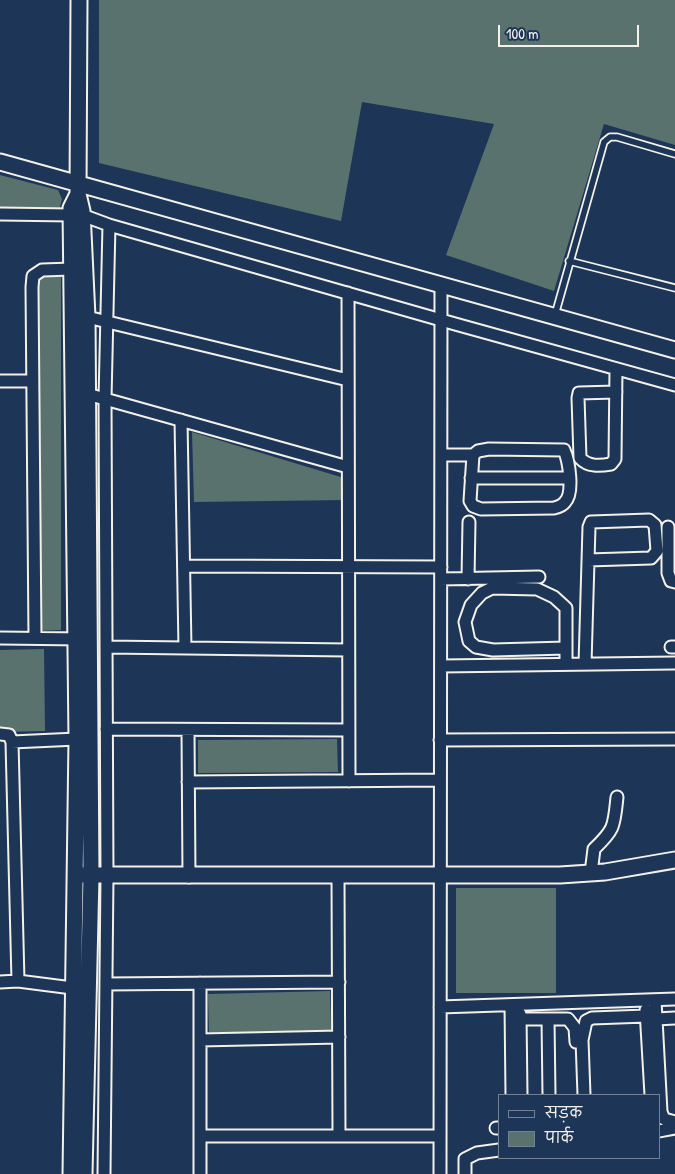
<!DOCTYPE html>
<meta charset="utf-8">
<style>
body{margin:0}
#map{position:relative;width:675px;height:1174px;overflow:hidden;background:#1d3557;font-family:"Patrick Hand","Playpen Sans Deva",sans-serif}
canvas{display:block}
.legend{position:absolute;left:498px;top:1094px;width:162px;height:65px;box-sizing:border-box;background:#1d3557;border:1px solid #738091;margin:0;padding:6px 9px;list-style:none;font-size:15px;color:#f4f1e8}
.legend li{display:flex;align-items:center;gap:10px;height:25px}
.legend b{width:25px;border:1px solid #738091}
.scale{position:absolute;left:498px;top:25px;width:141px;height:22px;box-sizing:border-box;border:2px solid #f4f1e8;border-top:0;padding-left:6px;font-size:15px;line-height:18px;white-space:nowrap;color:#f4f1e8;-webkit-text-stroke:4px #1d3557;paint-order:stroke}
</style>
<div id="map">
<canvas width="675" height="1174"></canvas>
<ul class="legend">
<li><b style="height:6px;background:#1d3557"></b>सड़क</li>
<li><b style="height:14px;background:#5a726e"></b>पार्क</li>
</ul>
<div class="scale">100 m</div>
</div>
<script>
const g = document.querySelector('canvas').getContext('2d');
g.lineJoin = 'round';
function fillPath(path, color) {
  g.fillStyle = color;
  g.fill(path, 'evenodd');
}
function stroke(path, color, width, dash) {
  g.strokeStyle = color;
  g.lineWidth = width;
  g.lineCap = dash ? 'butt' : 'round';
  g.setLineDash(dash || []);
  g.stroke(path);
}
fillPath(new Path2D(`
 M99,0H675V145L604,124L554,291L446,255L494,124L362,102L341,221L99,163Z
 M0,175L58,190L62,199L59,211L0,209Z
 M36,277H61V630L36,631Z
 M192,432L344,478L345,500L194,502Z
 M44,649L45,731L0,732V650Z
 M337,739L338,772L198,773V740Z
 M456,888H556V993H456Z
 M330,991L331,1030L209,1033L208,994Z`), '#5a726e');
const lane = new Path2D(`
 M569,261L675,288
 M555,315L604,142L610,137H617L675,154`);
const street = new Path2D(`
 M0,214L71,215
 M82,215L109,225C297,280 486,333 675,385
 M348,293L349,781
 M87,317L348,380
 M0,381H31
 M616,392L579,393L578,398L580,458C588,467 600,466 611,464L615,459L616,369
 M87,394L348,467
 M181,420L185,648
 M489,449L564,450C569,461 574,493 565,502C563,505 558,507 554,508L481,509L473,506L470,501L473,455L478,451Z
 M441,455H473
 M471,478H569
 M668,527V573L671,581L675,582
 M184,566L441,567
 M441,579L539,577
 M468,579L469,522
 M0,638L83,639
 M35,638L32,287L33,276L42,270L72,269
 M106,647L348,650
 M671,647H675
 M566,664V608L554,597L537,589L492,588L482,593L471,605L465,622L469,641L476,647L493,650L566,648
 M585,664L589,527L591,522L649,520L655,525L657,551L651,558L588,560
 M441,666L675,663
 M106,729L348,730
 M188,730L189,877
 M0,734L9,735L12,742L18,981
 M440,740L675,739
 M12,742L77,739
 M188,782L440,780
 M591,873L594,849C615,829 614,826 617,797
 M338,876L339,1136
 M0,982L18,981L80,989
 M106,984L339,982
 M655,1000L661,1112L664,1119L675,1122
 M511,1005L512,1095
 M440,1007L675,999
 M646,1010L651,1095
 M520,1014L521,1095
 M520,1019H568L575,1028L576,1042
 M548,1019L549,1095
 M656,1019L675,1018
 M200,1040L339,1037
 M584,1095L582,1040L586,1021L592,1018L646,1016
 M496,1128H499
 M659,1131L675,1128
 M200,1136H440
 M104,1174L107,876L105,399L109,225
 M200,1174V983
 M440,1174L441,285
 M465,1174V1159L477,1153L499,1150`);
const secondary = new Path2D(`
 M79,0L78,194L82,211L87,317L91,876L84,1174
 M0,162L675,350
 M82,875H560L605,872L675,860
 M71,1174L77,739L71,208L78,194`);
stroke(lane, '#f4f1e8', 9);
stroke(street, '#f4f1e8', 15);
stroke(secondary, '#f4f1e8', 19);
stroke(lane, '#1d3557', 5.5);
stroke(street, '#1d3557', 11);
stroke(secondary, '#1d3557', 15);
</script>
